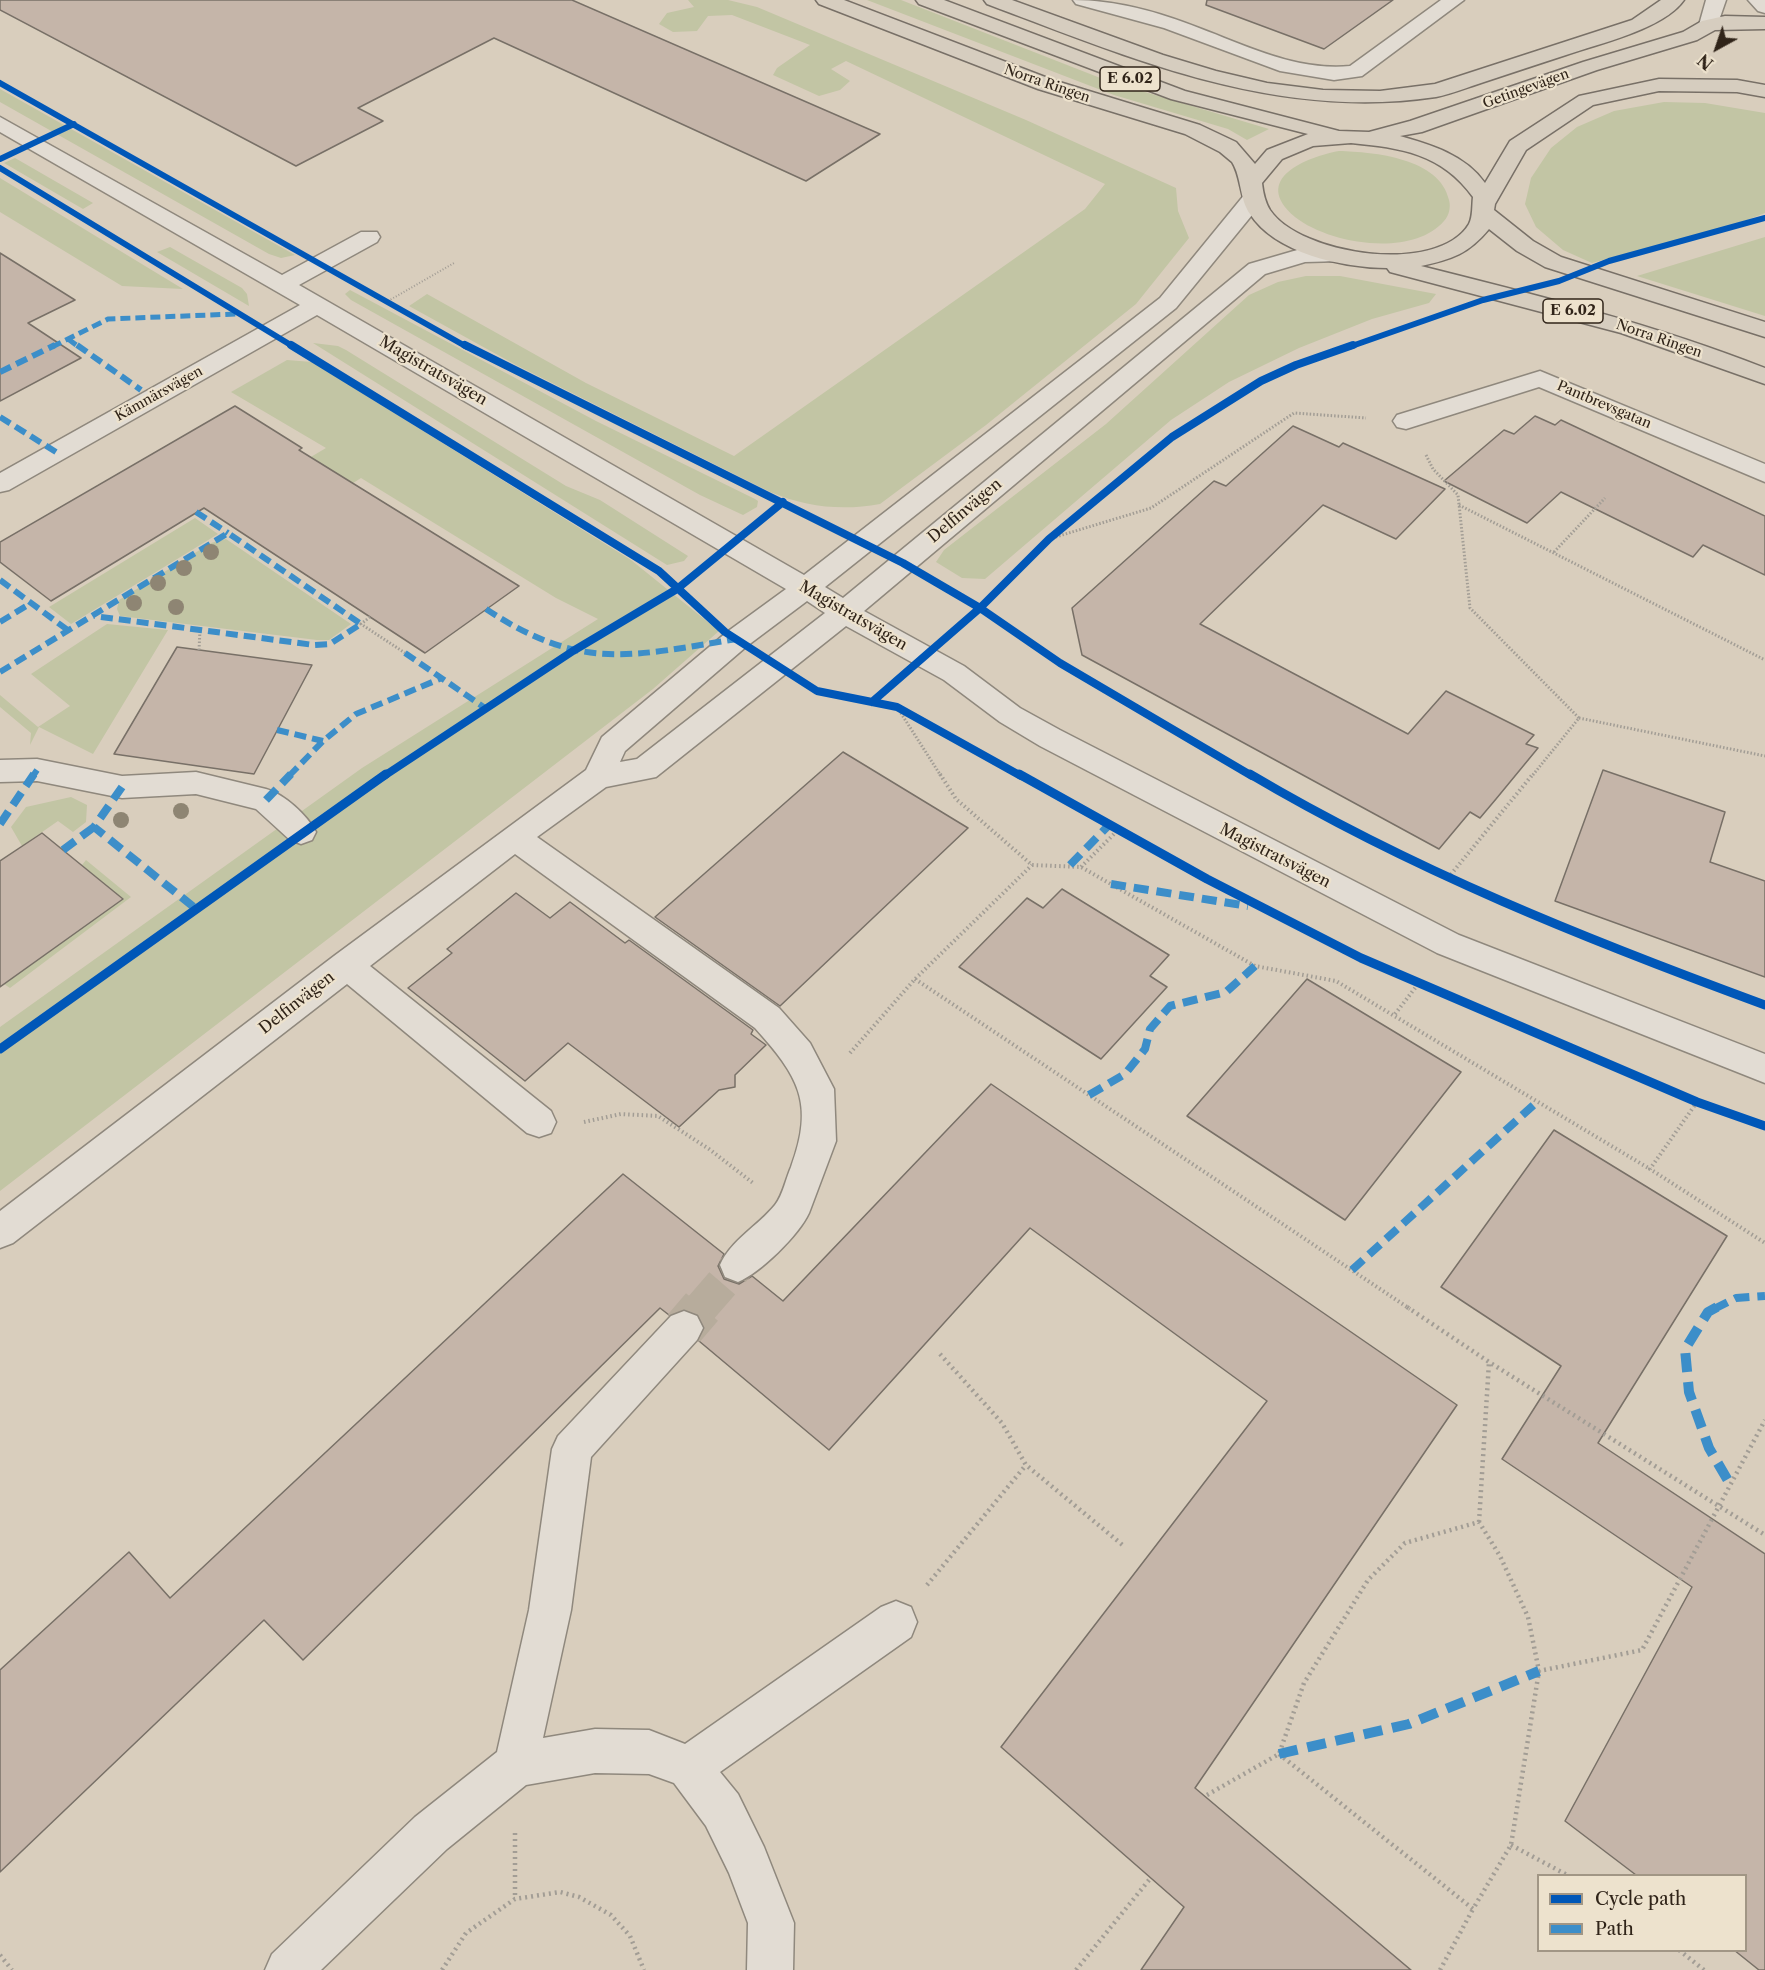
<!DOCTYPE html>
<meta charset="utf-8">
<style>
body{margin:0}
#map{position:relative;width:1765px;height:1970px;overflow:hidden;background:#d9cebd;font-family:"Libre Caslon Text",serif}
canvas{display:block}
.legend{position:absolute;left:1537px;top:1874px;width:210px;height:78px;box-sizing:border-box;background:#ede2cd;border:2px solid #a19685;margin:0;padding:8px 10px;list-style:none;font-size:18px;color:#302419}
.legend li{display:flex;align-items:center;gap:12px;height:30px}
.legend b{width:30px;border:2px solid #a19685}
.north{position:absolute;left:1687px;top:18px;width:60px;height:60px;-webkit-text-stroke:4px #ede2cd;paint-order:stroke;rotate:220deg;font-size:16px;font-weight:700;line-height:24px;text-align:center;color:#302419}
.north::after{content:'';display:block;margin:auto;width:21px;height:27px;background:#302419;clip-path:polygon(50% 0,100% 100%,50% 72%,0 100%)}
</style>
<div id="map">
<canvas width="1765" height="1970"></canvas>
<ul class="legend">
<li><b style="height:8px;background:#0057b8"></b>Cycle path</li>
<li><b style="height:8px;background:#3c8ec9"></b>Path</li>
</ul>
<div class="north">N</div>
</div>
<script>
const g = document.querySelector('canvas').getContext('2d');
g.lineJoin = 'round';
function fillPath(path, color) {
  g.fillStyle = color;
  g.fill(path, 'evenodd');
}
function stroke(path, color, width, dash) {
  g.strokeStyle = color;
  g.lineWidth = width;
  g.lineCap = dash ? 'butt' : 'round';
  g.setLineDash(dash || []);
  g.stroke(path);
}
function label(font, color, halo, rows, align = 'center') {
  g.font = font + ' "Libre Caslon Text",serif';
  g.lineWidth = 4.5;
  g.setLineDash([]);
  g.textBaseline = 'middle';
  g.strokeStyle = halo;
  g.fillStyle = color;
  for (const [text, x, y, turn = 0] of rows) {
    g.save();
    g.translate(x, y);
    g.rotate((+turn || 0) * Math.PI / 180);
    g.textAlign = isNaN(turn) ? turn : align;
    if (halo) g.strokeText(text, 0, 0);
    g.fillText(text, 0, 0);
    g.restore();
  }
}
fillPath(new Path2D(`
 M688,0H728L757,7L1026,120L1176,188L1178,211L1189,238L1136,304L986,425L880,504C842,511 806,507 770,492L516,365L409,306L427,294L586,383L734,456L1085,209L1105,184L846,61L831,69L850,81L840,90L819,96L773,75L777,68L810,45L732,15L708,16L697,31L673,32L659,24L667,13L694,7Z
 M867,0H901L1108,81L1269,129L1247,140L1228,129L1114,95Z
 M0,89L295,255L281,258L269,254L0,102Z
 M1664,102L1705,103L1765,113V213L1742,222L1592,263L1563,250L1536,227L1525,204L1531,178L1551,148L1577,127L1614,111Z
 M1339,151C1374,152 1440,158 1449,200C1451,207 1449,216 1444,221C1412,258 1329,244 1295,217C1250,179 1307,157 1339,151Z
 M15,158L93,203L83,209L4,163Z
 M0,178L183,289L122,286L0,212Z
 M1765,237V316L1637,276Z
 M170,247L242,288L247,294L249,306L157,252Z
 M1306,276H1340L1436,294L1429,303L1372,319L1299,348L1229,382L1171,420L985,579L962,578L936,562L944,550L1106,424L1249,295L1278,282Z
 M350,290L596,421L755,499L758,501L757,507L743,515L700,495L351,300L345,294Z
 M313,343L338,346L346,350L566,486L600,500L688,556L684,561L667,565Z
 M287,360L312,362L631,560L719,631L653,689L0,1191V1027L362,768L598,619L556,598L361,478L283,528L238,500L326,448L231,392Z
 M195,518L218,534L71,624L49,607Z
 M226,539L351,624L329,640H317L120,616L117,609L119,600L211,543Z
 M107,624L168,630L93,754L39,727L30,745L31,733L0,707V695L38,727L70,706L31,674Z
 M71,797L87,805L86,822L73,832L58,821L22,846L11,827L26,807Z
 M86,860L131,897L10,988L4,984L123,899L82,865Z`), '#c2c5a4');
const building = new Path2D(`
 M0,0H572L880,134L806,181L494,38L358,108L383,121L296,166L0,10Z
 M1207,0H1393L1324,49L1206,5Z
 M0,253L75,300L28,323L81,358L0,401Z
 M235,406L302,448L299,450L519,586L425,653L204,508L51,601L0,562V542Z
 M1535,416L1555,425L1561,420L1765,516V575L1703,545L1693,557L1561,492L1527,523L1444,481L1504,430L1514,434Z
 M1293,426L1339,447L1343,443L1445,489L1396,539L1323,505L1200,624L1408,734L1446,691L1534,735L1526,744L1538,748L1496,799L1480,818L1470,812L1439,849L1082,655L1072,608L1214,481L1226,486Z
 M177,647L312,665L254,774L114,754Z
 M843,752L968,828L780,1006L655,917Z
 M1603,770L1725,812L1710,862L1765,881V977L1555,901Z
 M42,833L123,899L0,987V861Z
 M1062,889L1169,955L1150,976L1167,987L1101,1059L959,967L1027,898L1043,908Z
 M516,893L550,918L570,902L625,943L629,940L753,1030L751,1034L766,1045L735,1075V1087L719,1090L679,1127L568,1043L525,1081L408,988L452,953L447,949Z
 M1307,979L1461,1072L1345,1220L1187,1116Z
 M991,1084L1457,1405L1195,1788L1411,1970H1141L1184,1907L1001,1747L1267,1401L1030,1228L829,1450L699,1341L705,1327L698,1314L683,1309L669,1315L660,1308L303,1660L264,1620L0,1872V1670L129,1552L170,1598L623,1174L724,1254L718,1266L724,1279L739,1284L752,1276L783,1301Z
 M1554,1130L1727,1236L1598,1443L1765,1554V1970H1759L1734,1950H1746V1875H1636L1565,1821L1692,1587L1502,1459L1561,1366L1441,1287Z`);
fillPath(building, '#c5b5a9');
stroke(building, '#787067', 1.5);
stroke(new Path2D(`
 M700,1309L738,1265`), '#b7ac9c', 34, [34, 16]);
stroke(new Path2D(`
 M684,1328L702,1307`), '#b7ac9c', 42, [42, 21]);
const minor = new Path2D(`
 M1073,0C1116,0 1159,12 1199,28C1247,46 1296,71 1350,66L1441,0H1464L1362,76L1334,80L1280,71L1164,28L1076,4Z
 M1706,0H1726L1716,29H1702L1699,25Z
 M1748,0H1765V13L1758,11Z
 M0,117L282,275L361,232H377L380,237L377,242L299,285L804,575L1160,298L1245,194H1261L1264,199L1261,204L1176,308L825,587L843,598L1249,264L1304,248L1342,251L1346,256L1342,261L1305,262L1265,274L864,611L964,666L1020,708L1060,730L1459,935L1765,1054V1083L1437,953L1040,746L1000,722L944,680L846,626L656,777L606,787L537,837L779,1008L810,1043L834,1089L836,1141L809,1213C799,1235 760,1273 738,1282L725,1277L720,1265C731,1240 758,1226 775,1205C783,1195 786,1178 791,1167C815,1102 798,1076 755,1028L515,854L370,966L551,1111L556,1122L551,1133L539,1137L527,1133L347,984L13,1243L0,1248V1211L334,956L586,770L602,737L727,632L786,589L317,315L9,490L0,492V473L300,305L0,132ZM807,601L825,613L637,759L620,762L625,751L747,646Z
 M1540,371L1765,464V482L1539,387L1406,429L1397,427L1393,421L1397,415Z
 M37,759L122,776L196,772L266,789C284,794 307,815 316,832L312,840L301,844L290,840L256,809L196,794L122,798L37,781L0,782V760Z
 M684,1311L697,1316L703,1328L697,1340L591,1457L571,1610L543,1738L595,1729L649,1730L685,1744L881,1607L896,1601L911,1607L917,1622L911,1637L720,1772L738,1794L764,1847L794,1923L793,1970H747L748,1923L729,1873L706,1826L674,1783L649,1774L595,1773L526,1785L447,1849L321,1970H265L272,1954L415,1817L497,1752L529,1610L552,1449L558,1436L671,1316Z`);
const major = new Path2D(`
 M816,0H844L1053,80L1200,125L1236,142L1255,164L1267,150L1308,134L1171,99L919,4L916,0H944L1185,91L1339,131L1369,132L1410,121L1583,62L1683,32L1702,21L1725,16L1765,17V29L1715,30L1697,40L1597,70L1422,132L1400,136C1432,145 1465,155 1485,183L1510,141L1579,96L1659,79L1737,80L1765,85V97L1737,92L1659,91L1593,105L1526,150L1495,204L1494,210L1533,241L1561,257L1765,322V337L1545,267L1517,251L1489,229C1468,254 1453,259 1421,266C1537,295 1653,324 1765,368V384L1621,333L1390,272L1387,268C1343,268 1275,253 1250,214C1239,198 1242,178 1232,162L1220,152L1185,134L1038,89L819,4ZM1351,143C1401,148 1441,153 1473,197C1472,204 1473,217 1469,224C1438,276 1300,255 1270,210C1265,202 1263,192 1262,183L1282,159L1313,146Z
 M984,0H1012L1163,55L1216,71L1267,83L1323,90L1380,91L1435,84L1632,20L1661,0H1684C1664,29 1598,44 1566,55C1538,64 1511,73 1484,82C1468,87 1452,94 1436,97C1276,121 1133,59 987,4Z`);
stroke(minor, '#8f887d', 3);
stroke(major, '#787067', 3);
stroke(new Path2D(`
 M388,301L454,263`), '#a29d95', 2, [1, 2]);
stroke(new Path2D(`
 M1426,455L1433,469L1458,495L1470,608L1579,718L1532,776
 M1459,505L1765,660
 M1049,539L1151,508L1294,413L1366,418
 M1554,552L1605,498
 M370,617L361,624L405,653
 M199,650L200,630
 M897,707L941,776
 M1579,718L1765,756`), '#a29d95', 3, [1.5, 2]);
stroke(new Path2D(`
 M940,774L956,799L1032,865L1081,867L1255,966L1336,981L1650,1169
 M1081,867L1118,830
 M1448,878L1533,774
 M915,979L1410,1309
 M1395,1014L1419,983
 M850,1053L915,979L1032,865
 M1697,1102L1650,1169L1765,1243
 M584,1122L621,1114L658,1116L709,1149L753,1183`), '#a29d95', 4, [1.5, 3]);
stroke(new Path2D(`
 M1407,1307L1489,1362L1765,1535
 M940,1354L1002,1423L1026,1465L1125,1547
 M1479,1522L1489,1362
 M927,1585L1026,1465
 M1279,1754L1473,1909L1511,1845L1539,1671
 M1207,1795L1279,1754L1304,1683L1368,1580L1405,1543L1479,1522L1500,1556L1528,1617L1539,1671L1642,1650L1765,1420
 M515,1833V1899
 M1511,1845L1569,1876
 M1679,1950L1704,1970
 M0,1955L12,1970
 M442,1970L466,1933L515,1899L560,1892L579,1897L611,1915L630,1936L644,1970
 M1076,1970L1149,1880
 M1440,1970L1473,1909`), '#a29d95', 4.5, [2, 4]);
fillPath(minor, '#e2dcd3');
fillPath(major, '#d6cdbf');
stroke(new Path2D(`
 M68,339L79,347
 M52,347L108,319L236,314`), '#3c8ec9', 5, [10, 5]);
stroke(new Path2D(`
 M77,345L141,390
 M0,372L55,345
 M0,417L56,452
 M196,512L228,533
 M0,580L69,631
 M486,609C581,672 631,656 737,639
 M0,622L31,603
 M405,653L485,708
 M0,672L228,533L361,624L330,644L314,645L94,616
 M277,730L323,741
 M33,776L37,770
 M289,776L323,741L356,714L442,678`), '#3c8ec9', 6, [12, 6]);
stroke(new Path2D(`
 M122,787L94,827L195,908
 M266,800L291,774
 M0,824L34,774
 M63,850L94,827
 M1070,865L1109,825
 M1111,884L1248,906
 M1089,1095L1125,1074L1145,1049L1150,1029L1170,1006L1226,992L1255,966
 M1352,1270L1538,1101
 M1714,1309L1736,1298L1765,1296`), '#3c8ec9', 8, [15, 8]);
stroke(new Path2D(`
 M1717,1307L1708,1312L1685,1349L1689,1392L1709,1448L1730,1484
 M1279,1754L1409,1724L1539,1671`), '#3c8ec9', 10, [19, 10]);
stroke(new Path2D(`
 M0,83L467,347
 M0,159L74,124
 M0,168L294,347
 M1349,347L1483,300L1559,281L1609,261L1765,218`), '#0057b8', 6);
stroke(new Path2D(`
 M291,345L659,571L725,632L817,691L897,707L1021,776
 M465,345L903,563L980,608L1060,663L1252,776
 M872,702L980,608L1049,539L1172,437L1261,381L1296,365L1353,345
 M384,776L573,651L677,589L783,502`), '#0057b8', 8);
stroke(new Path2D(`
 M1019,774L1207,879L1361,958L1697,1102L1765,1126
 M1250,774C1412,870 1588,940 1765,1005
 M0,1049L386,774`), '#0057b8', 9);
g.fillStyle = '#8e8573';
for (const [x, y] of [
 [211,552],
 [184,568],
 [158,583],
 [134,603],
 [176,607],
 [181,811],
 [121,820]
]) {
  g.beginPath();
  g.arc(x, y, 8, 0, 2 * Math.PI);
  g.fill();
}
label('14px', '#302419', '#ede2cd', [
 ["Norra Ringen",1047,84,19],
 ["Getingevägen",1526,89,-20],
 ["Norra Ringen",1659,339,19],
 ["Kämnärsvägen",159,394,-29],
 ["Pantbrevsgatan",1604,405,23]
]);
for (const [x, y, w] of [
 [1130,79,60],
 [1573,311,60]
]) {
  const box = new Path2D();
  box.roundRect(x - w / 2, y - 12, w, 24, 4.5);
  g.fillStyle = '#ede2cd';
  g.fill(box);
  stroke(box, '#302419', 1.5);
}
label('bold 15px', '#302419', null, [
 ["E 6.02",1130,79],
 ["E 6.02",1573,311]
]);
label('16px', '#302419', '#ede2cd', [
 ["Magistratsvägen",433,371,30],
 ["Delfinvägen",965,511,-40],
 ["Magistratsvägen",853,616,30],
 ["Magistratsvägen",1275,856,27],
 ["Delfinvägen",297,1003,-38]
]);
</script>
